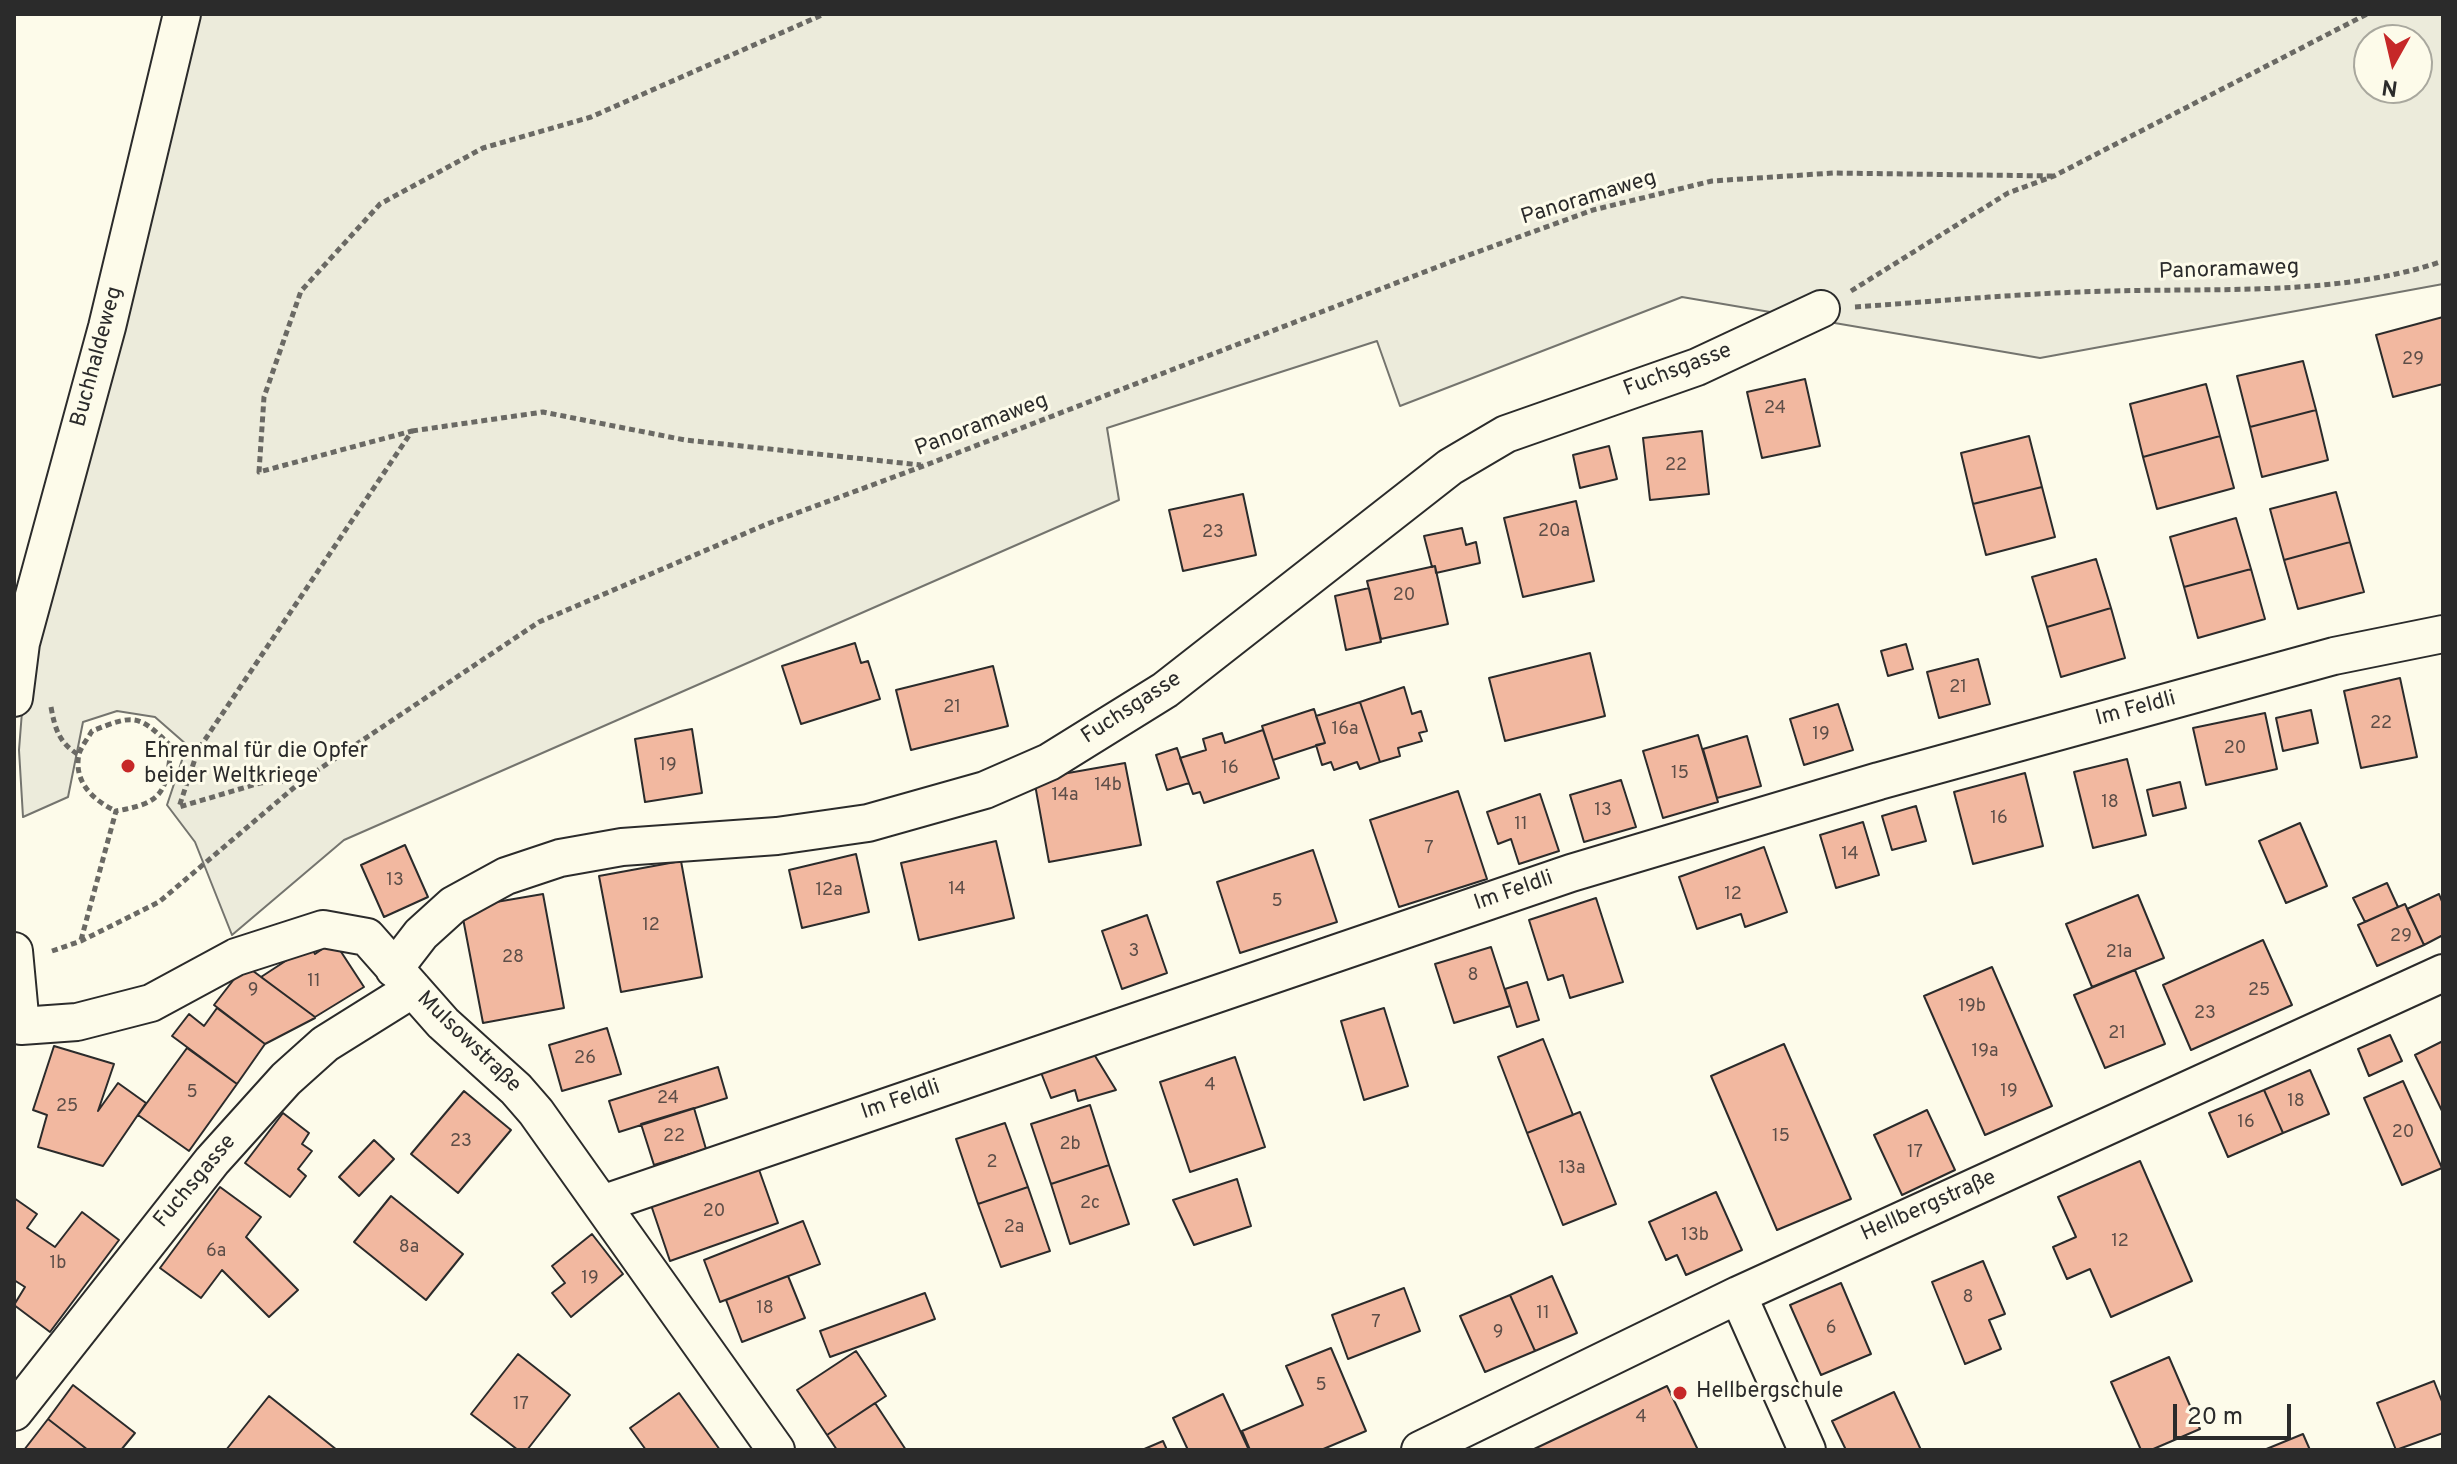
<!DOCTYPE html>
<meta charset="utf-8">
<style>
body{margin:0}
#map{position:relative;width:2457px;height:1464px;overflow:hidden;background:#fdfbea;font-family:Overpass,sans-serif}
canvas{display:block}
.frame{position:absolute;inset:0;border:16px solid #2b2b2b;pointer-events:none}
.north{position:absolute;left:2353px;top:24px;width:80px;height:80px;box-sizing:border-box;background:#fdfbea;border:2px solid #a9a89e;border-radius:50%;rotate:188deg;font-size:22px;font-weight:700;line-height:32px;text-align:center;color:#2b2b2b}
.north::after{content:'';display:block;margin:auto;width:28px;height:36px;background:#c62828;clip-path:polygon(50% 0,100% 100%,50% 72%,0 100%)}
.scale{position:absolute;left:2173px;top:1404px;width:118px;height:36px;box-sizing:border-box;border:4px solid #2b2b2b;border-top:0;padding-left:10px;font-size:24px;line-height:28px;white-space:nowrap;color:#2b2b2b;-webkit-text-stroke:6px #fdfbea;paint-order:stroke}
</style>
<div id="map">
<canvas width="2457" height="1464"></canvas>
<div class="frame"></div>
<div class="north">N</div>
<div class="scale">20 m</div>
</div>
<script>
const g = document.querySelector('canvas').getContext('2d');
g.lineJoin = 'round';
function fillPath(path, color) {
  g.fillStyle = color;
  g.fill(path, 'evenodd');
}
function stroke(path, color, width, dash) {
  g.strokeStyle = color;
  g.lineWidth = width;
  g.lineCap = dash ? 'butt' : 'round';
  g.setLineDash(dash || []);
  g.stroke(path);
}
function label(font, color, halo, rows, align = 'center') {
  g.font = font + ' Overpass,sans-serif';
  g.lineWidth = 6;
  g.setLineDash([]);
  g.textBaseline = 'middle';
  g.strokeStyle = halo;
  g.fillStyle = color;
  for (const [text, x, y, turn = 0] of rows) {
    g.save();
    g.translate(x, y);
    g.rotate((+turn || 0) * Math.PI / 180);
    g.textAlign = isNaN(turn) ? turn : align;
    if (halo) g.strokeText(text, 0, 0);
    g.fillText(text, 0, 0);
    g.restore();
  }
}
const green = new Path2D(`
 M182,14H2443V284L2040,358L1682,297L1400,406L1377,341L1107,428L1119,500L344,840L232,935L195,842L167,805L187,745L155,717L117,711L83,722L68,797L23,817L19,750L25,673ZM2369,40H2417V88H2369Z`);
fillPath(green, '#ecebdb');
stroke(green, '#74746e', 2);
const building = new Path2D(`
 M2443,317V384L2393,397L2376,335Z
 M2303,361L2316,410L2250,427L2237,376Z
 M1805,379L1820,446L1762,458L1747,392Z
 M2206,384L2220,436L2143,457L2130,404Z
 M2316,410L2328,460L2262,477L2250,427Z
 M1702,431L1709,494L1650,500L1643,438Z
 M2029,436L2042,487L1973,504L1961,453Z
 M2220,436L2234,488L2157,509L2143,457Z
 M1609,446L1617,479L1580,488L1573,455Z
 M2042,487L2055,537L1986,555L1973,504Z
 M2336,492L2350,542L2284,560L2270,509Z
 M1243,494L1256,555L1183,571L1169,510Z
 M1576,501L1594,581L1523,597L1504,518Z
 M2236,518L2251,569L2184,587L2170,537Z
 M1462,528L1466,545L1476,542L1480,563L1436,573L1435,566L1432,567L1424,536Z
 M2350,542L2364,592L2298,609L2284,560Z
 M2096,559L2111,608L2047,627L2032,577Z
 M1435,566L1448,624L1381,639L1367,581Z
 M2251,569L2265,619L2198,638L2184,587Z
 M1369,588L1381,642L1346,650L1335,596Z
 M2111,608L2125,658L2061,677L2047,627Z
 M855,643L861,663L868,661L880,699L801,724L782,666Z
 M1906,644L1913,669L1888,676L1881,651Z
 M1590,653L1605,716L1505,741L1489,678Z
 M1978,659L1990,704L1939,718L1927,672Z
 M993,666L1008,726L911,750L896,690Z
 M2400,678L2417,757L2361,768L2344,691Z
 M1404,687L1412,714L1421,711L1427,731L1419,733L1422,741L1398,748L1400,756L1380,762L1360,702Z
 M1360,702L1380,762L1360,769L1357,762L1334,770L1331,762L1322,765L1316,745L1325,743L1316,716Z
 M1838,704L1853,750L1804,765L1790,719Z
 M1314,709L1325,743L1273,760L1262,726Z
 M2311,710L2318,743L2283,751L2276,718Z
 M2265,713L2277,769L2206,785L2193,728Z
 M692,729L702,793L645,802L635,739Z
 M1263,730L1279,778L1204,803L1200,792L1193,794L1180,758L1206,750L1203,739L1222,733L1225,743Z
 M1698,735L1718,802L1663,818L1643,751Z
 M1747,736L1761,786L1717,798L1703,749Z
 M1177,748L1189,783L1167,790L1156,755Z
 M2127,759L2146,835L2093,848L2074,772Z
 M1125,763L1141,845L1049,862L1034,779Z
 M2025,773L2043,846L1973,864L1954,792Z
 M1621,780L1636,827L1584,842L1570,795Z
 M2180,782L2186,808L2153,816L2147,790Z
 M1458,791L1487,879L1399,907L1370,820Z
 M1540,794L1559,851L1519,864L1511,839L1498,844L1487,812Z
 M1916,806L1926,841L1892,850L1882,816Z
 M1863,822L1879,875L1836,888L1820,835Z
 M2300,823L2327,886L2286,903L2259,841Z
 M996,841L1014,918L919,940L901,863Z
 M405,845L428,897L384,917L361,865Z
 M1764,847L1787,912L1745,927L1741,914L1697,929L1679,877Z
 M1313,850L1337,922L1240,953L1217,882Z
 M856,854L869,912L802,928L789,870Z
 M681,861L702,977L621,992L599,876Z
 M2387,883L2398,907L2365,922L2353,898Z
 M543,894L564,1008L483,1023L461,908Z
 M2439,894L2443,904V935L2424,945L2407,909Z
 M2138,895L2164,958L2092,987L2066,924Z
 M1596,898L1623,982L1570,998L1563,975L1548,980L1529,920Z
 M2405,904L2424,945L2377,966L2358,925Z
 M1147,915L1167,973L1122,989L1102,931Z
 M2263,940L2292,1005L2191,1050L2163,985Z
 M334,941L364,987L315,1017L261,977L310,945L315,954Z
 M1491,947L1510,1006L1454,1023L1435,964Z
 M245,965L315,1017V1018L265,1044L214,1005Z
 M1992,967L2052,1106L1985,1135L1924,996Z
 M2135,970L2165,1044L2105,1068L2074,995Z
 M1527,982L1539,1020L1517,1027L1505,989Z
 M217,1008L265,1044L237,1084L172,1036L189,1014L204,1026Z
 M1384,1008L1408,1086L1364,1100L1341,1021Z
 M607,1028L621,1074L562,1091L549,1045Z
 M2390,1035L2402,1061L2369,1076L2358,1049Z
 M1543,1039L1573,1115L1527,1133L1498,1057Z
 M2443,1041V1113L2415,1055Z
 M1784,1044L1851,1199L1777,1230L1711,1076Z
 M54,1046L114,1064L98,1111L118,1083L146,1103L103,1166L38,1147L47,1115L33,1110Z
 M187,1048L237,1084L189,1151L138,1115Z
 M1092,1051L1116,1090L1078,1101L1075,1090L1051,1098L1040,1070Z
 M1235,1057L1265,1147L1190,1172L1160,1082Z
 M718,1067L727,1098L619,1132L609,1101Z
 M2310,1070L2329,1114L2283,1133L2264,1090Z
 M2403,1081L2442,1168L2402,1185L2364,1098Z
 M2264,1090L2283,1133L2228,1157L2209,1113Z
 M464,1091L511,1130L458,1193L411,1154Z
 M1090,1105L1109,1165L1051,1184L1031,1124Z
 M694,1108L706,1149L654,1165L641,1124Z
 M1927,1110L1955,1170L1902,1195L1874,1135Z
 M1580,1112L1616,1204L1563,1225L1527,1133Z
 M283,1113L309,1133L302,1144L312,1151L298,1169L306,1176L290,1197L245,1163Z
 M1005,1123L1028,1187L978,1204L956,1139Z
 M374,1140L394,1159L359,1196L339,1177Z
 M2140,1161L2192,1281L2111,1317L2090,1269L2067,1279L2053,1247L2076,1237L2058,1197Z
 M757,1164L778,1223L670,1261L650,1202Z
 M1109,1165L1129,1224L1070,1244L1051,1184Z
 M1237,1179L1251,1226L1194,1245L1173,1200Z
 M220,1187L261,1217L246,1237L298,1290L269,1317L222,1270L201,1298L160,1268Z
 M1028,1187L1050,1251L1001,1267L978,1204Z
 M1716,1192L1742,1250L1686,1275L1677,1255L1666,1260L1649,1222Z
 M391,1196L463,1254L426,1300L354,1242Z
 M14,1198L37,1214L27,1228L55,1247L82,1212L119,1240L50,1332L14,1305L25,1287L14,1280Z
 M803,1221L820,1264L720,1302L704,1260Z
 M592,1234L623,1274L571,1317L552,1293L565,1283L552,1266Z
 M1983,1261L2005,1314L1989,1320L2001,1349L1965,1364L1932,1282Z
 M788,1276L805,1318L742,1342L726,1300Z
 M1552,1276L1577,1333L1535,1351L1510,1295Z
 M1841,1283L1871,1354L1821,1375L1790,1305Z
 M1404,1288L1420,1331L1348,1359L1332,1315Z
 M925,1293L935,1319L830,1357L820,1331Z
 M1510,1295L1535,1351L1485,1372L1460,1316Z
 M1331,1348L1366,1431L1321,1450H1250L1242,1431L1303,1405L1286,1366Z
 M856,1351L886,1396L827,1435L797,1390Z
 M518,1354L570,1395L527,1450H518L471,1414Z
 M2169,1357L2200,1429L2151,1450H2141L2111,1382Z
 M2434,1381L2443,1404V1433L2396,1450L2377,1403Z
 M73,1385L135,1433L121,1450H88L48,1419Z
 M1667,1386L1698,1450H1532Z
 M1894,1392L1921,1450H1846L1832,1421Z
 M679,1393L720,1450H646L630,1428Z
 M1223,1394L1249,1450H1188L1173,1418Z
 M269,1396L337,1450H226Z
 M875,1403L906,1450H837L827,1435Z
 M48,1419L88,1450H24Z
 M2303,1434L2310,1450H2264Z
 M1163,1441L1167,1450H1142Z`);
fillPath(building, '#f2b8a0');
stroke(building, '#2b2b2b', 2);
const street = new Path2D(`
 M14,698L21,643L107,327L182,14
 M14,951L21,1026
 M394,969L421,934L453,905L506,876L560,858L622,847L777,836L868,823L985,790L1049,762L1165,690L1450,467L1506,434L1697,367L1821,309
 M21,1026L77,1022L151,1003L236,957L323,929L367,937L443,1023L516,1089L536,1112L776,1450
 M602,1204L1571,873L1879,781L2334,656L2443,634
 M1738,1295L1807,1450
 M14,1412L212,1161L286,1079L325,1044L413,989
 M1420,1450L1738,1295L2443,973`);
stroke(street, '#2b2b2b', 40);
stroke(new Path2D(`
 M1851,291L2008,193L2054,176L2367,14
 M1855,307C1941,301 2025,293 2111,291C2217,288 2342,296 2443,261
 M412,431L543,412L685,440L921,465
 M51,707C55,729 59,743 79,755
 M303,780L260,783L179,807L198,750L412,431L259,472L264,397L301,291L380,204L483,148L591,117L824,14
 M81,940L116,811C163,803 167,792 171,746C138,714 135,714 92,731C88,738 81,747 79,754C73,782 94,801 116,811
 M52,951L81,941L159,902L303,780L539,622L767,524L926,465L1458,259L1593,210L1712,181L1833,173L2054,176`), '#6a6964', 5, [6, 4]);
stroke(street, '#fdfbea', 36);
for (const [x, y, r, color] of [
 [128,766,8,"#c62828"],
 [1680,1393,8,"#c62828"]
]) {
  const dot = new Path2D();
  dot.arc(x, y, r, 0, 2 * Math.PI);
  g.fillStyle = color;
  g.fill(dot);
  stroke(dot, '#fdfbea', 3);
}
label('18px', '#5d4e48', null, [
 ["29",2413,360],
 ["24",1775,409],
 ["22",1676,466],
 ["20a",1554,532],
 ["23",1213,533],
 ["20",1404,596],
 ["21",1958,688],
 ["21",952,708],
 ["22",2381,724],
 ["16a",1345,730],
 ["19",1821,735],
 ["20",2235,749],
 ["19",668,766],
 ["16",1230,769],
 ["15",1680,774],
 ["14b",1108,786],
 ["14a",1065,796],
 ["18",2110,803],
 ["13",1603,811],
 ["16",1999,819],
 ["11",1521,825],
 ["7",1429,849],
 ["14",1850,855],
 ["13",395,881],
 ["14",957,890],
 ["12a",829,891],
 ["12",1733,895],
 ["5",1277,902],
 ["12",651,926],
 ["29",2401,937],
 ["3",1134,952],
 ["21a",2119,953],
 ["28",513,958],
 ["8",1473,976],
 ["11",314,982],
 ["9",253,991],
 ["25",2259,991],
 ["19b",1972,1007],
 ["23",2205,1014],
 ["21",2117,1034],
 ["19a",1985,1052],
 ["26",585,1059],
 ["4",1210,1086],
 ["19",2009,1092],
 ["5",192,1093],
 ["24",668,1099],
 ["18",2296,1102],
 ["25",67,1107],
 ["16",2246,1123],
 ["20",2403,1133],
 ["22",674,1137],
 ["15",1781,1137],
 ["23",461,1142],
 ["2b",1070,1145],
 ["17",1915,1153],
 ["2",992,1163],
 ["13a",1572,1169],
 ["2c",1090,1204],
 ["20",714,1212],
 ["2a",1014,1228],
 ["13b",1695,1236],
 ["12",2120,1242],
 ["8a",409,1248],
 ["6a",216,1252],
 ["1b",58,1264],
 ["19",590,1279],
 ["8",1968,1298],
 ["18",765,1309],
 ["11",1543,1314],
 ["7",1376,1323],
 ["6",1831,1329],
 ["9",1498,1333],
 ["5",1321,1386],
 ["17",521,1405],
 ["4",1641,1418]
]);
label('22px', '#2b2b2b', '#fdfbea', [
 ["Panoramaweg",1589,199,-17],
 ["Panoramaweg",2229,271,-2],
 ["Buchhaldeweg",98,357,-75],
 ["Fuchsgasse",1678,371,-21],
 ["Panoramaweg",982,426,-21],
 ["Fuchsgasse",1132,709,-33],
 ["Im Feldli",2136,710,-15],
 ["Im Feldli",1514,892,-19],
 ["Mulsowstraße",468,1043,44],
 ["Im Feldli",901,1101,-19],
 ["Fuchsgasse",196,1182,-50],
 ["Hellbergstraße",1929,1207,-24]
]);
label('22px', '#2b2b2b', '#fdfbea', [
 ["Ehrenmal für die Opfer",144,753],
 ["beider Weltkriege",144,778],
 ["Hellbergschule",1696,1393]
], 'left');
</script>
